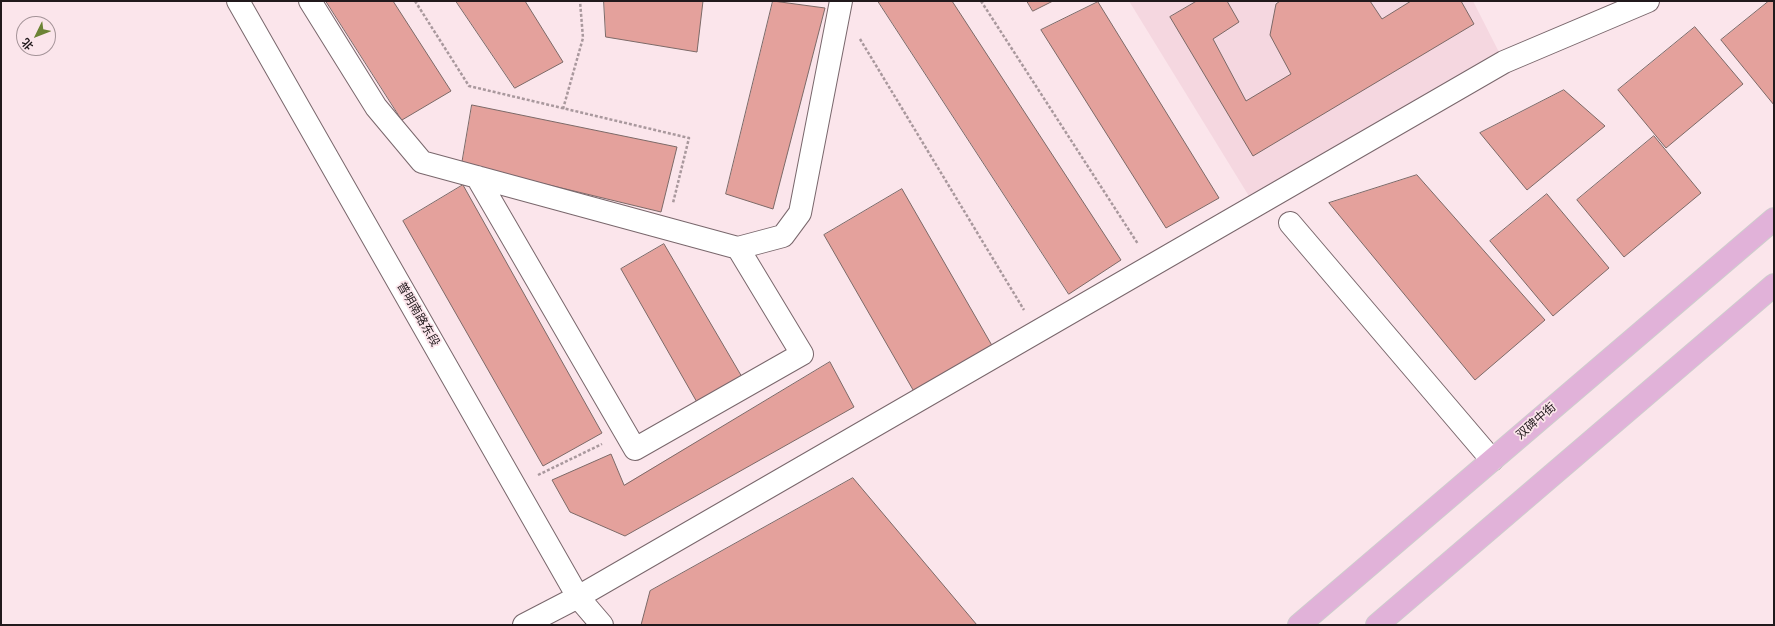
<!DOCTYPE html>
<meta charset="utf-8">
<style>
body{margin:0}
#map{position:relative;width:1775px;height:626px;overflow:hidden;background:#fbe5eb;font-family:Spectral,"Noto Sans SC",serif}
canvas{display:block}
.frame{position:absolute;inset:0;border:2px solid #21191c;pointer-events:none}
.north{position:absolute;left:16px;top:16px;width:40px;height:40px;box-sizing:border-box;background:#fbe5eb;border:1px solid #a49398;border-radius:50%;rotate:227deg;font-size:11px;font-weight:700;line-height:16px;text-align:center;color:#21191c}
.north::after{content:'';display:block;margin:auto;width:14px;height:18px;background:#6c8335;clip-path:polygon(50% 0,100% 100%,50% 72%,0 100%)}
</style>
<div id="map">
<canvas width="1775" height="626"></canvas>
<div class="frame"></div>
<div class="north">北</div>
</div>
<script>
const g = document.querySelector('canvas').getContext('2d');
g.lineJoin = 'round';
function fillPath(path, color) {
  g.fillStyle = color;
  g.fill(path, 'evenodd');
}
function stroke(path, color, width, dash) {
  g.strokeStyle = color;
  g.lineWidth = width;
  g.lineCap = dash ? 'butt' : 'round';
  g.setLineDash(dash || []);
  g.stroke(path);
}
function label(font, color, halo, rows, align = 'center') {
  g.font = font + ' Spectral,"Noto Sans SC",serif';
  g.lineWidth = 3.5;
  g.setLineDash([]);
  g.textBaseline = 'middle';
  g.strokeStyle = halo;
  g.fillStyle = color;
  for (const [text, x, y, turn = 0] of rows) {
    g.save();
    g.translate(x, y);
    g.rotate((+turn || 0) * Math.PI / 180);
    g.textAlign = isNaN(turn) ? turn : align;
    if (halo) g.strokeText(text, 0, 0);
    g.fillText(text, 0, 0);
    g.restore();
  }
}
fillPath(new Path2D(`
 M1129,1H1473L1504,62L1255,206Z`), '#f5d7e0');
const building = new Path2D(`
 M326,1H393L451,91L402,120Z
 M456,1H525L563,62L515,88Z
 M604,1H703L697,52L606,37Z
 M773,1L825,8L773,209L726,194Z
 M878,1H952L1121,260L1069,294Z
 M1027,1H1053L1033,11Z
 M1197,1H1227L1239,22L1213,39L1246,101L1291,74L1270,35L1276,4L1280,1H1370L1382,19L1411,1H1461L1474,24L1253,156L1170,17Z
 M1769,1H1774V105L1721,40Z
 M1098,2L1219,198L1166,228L1041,30Z
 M1695,27L1743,84L1666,148L1618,90Z
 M1564,90L1605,126L1527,190L1480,133Z
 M472,105L677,147L661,212L462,164Z
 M1654,136L1701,193L1624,257L1577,200Z
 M1417,175L1545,320L1475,380L1329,203Z
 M463,185L602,433L543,466L403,221Z
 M902,189L994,349L916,395L824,235Z
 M1547,194L1609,268L1553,316L1490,241Z
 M664,244L742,377L698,404L621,269Z
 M830,362L854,407L625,536L570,512L552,480L611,454L624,485Z
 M853,478L977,625H641L650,591Z`);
fillPath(building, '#e4a19c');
stroke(building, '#7c6967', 1);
const minor = new Path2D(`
 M238,1L578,597L602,625
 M310,1L376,107L422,162L738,248L783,236L800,213L841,1
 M477,177L635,449L802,354L738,248
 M1290,223L1492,460
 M524,625L578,597L1504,62L1648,1`);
const major = new Path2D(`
 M1299,625L1774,219
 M1377,625L1774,285`);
stroke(minor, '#79676c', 24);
stroke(major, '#cecccd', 24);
stroke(new Path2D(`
 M415,1L469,86L689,138L673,203
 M981,1L1138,244
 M860,39L1024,310
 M563,109L583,38L580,1
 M538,475L602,444`), '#a9989d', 2.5, [3, 2]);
stroke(minor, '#fff', 22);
stroke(major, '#e1b2d9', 22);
label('12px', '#21191c', '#fbe5eb', [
 ["普明南路东段",417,315,60],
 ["双碑中街",1537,422,-41]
]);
</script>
